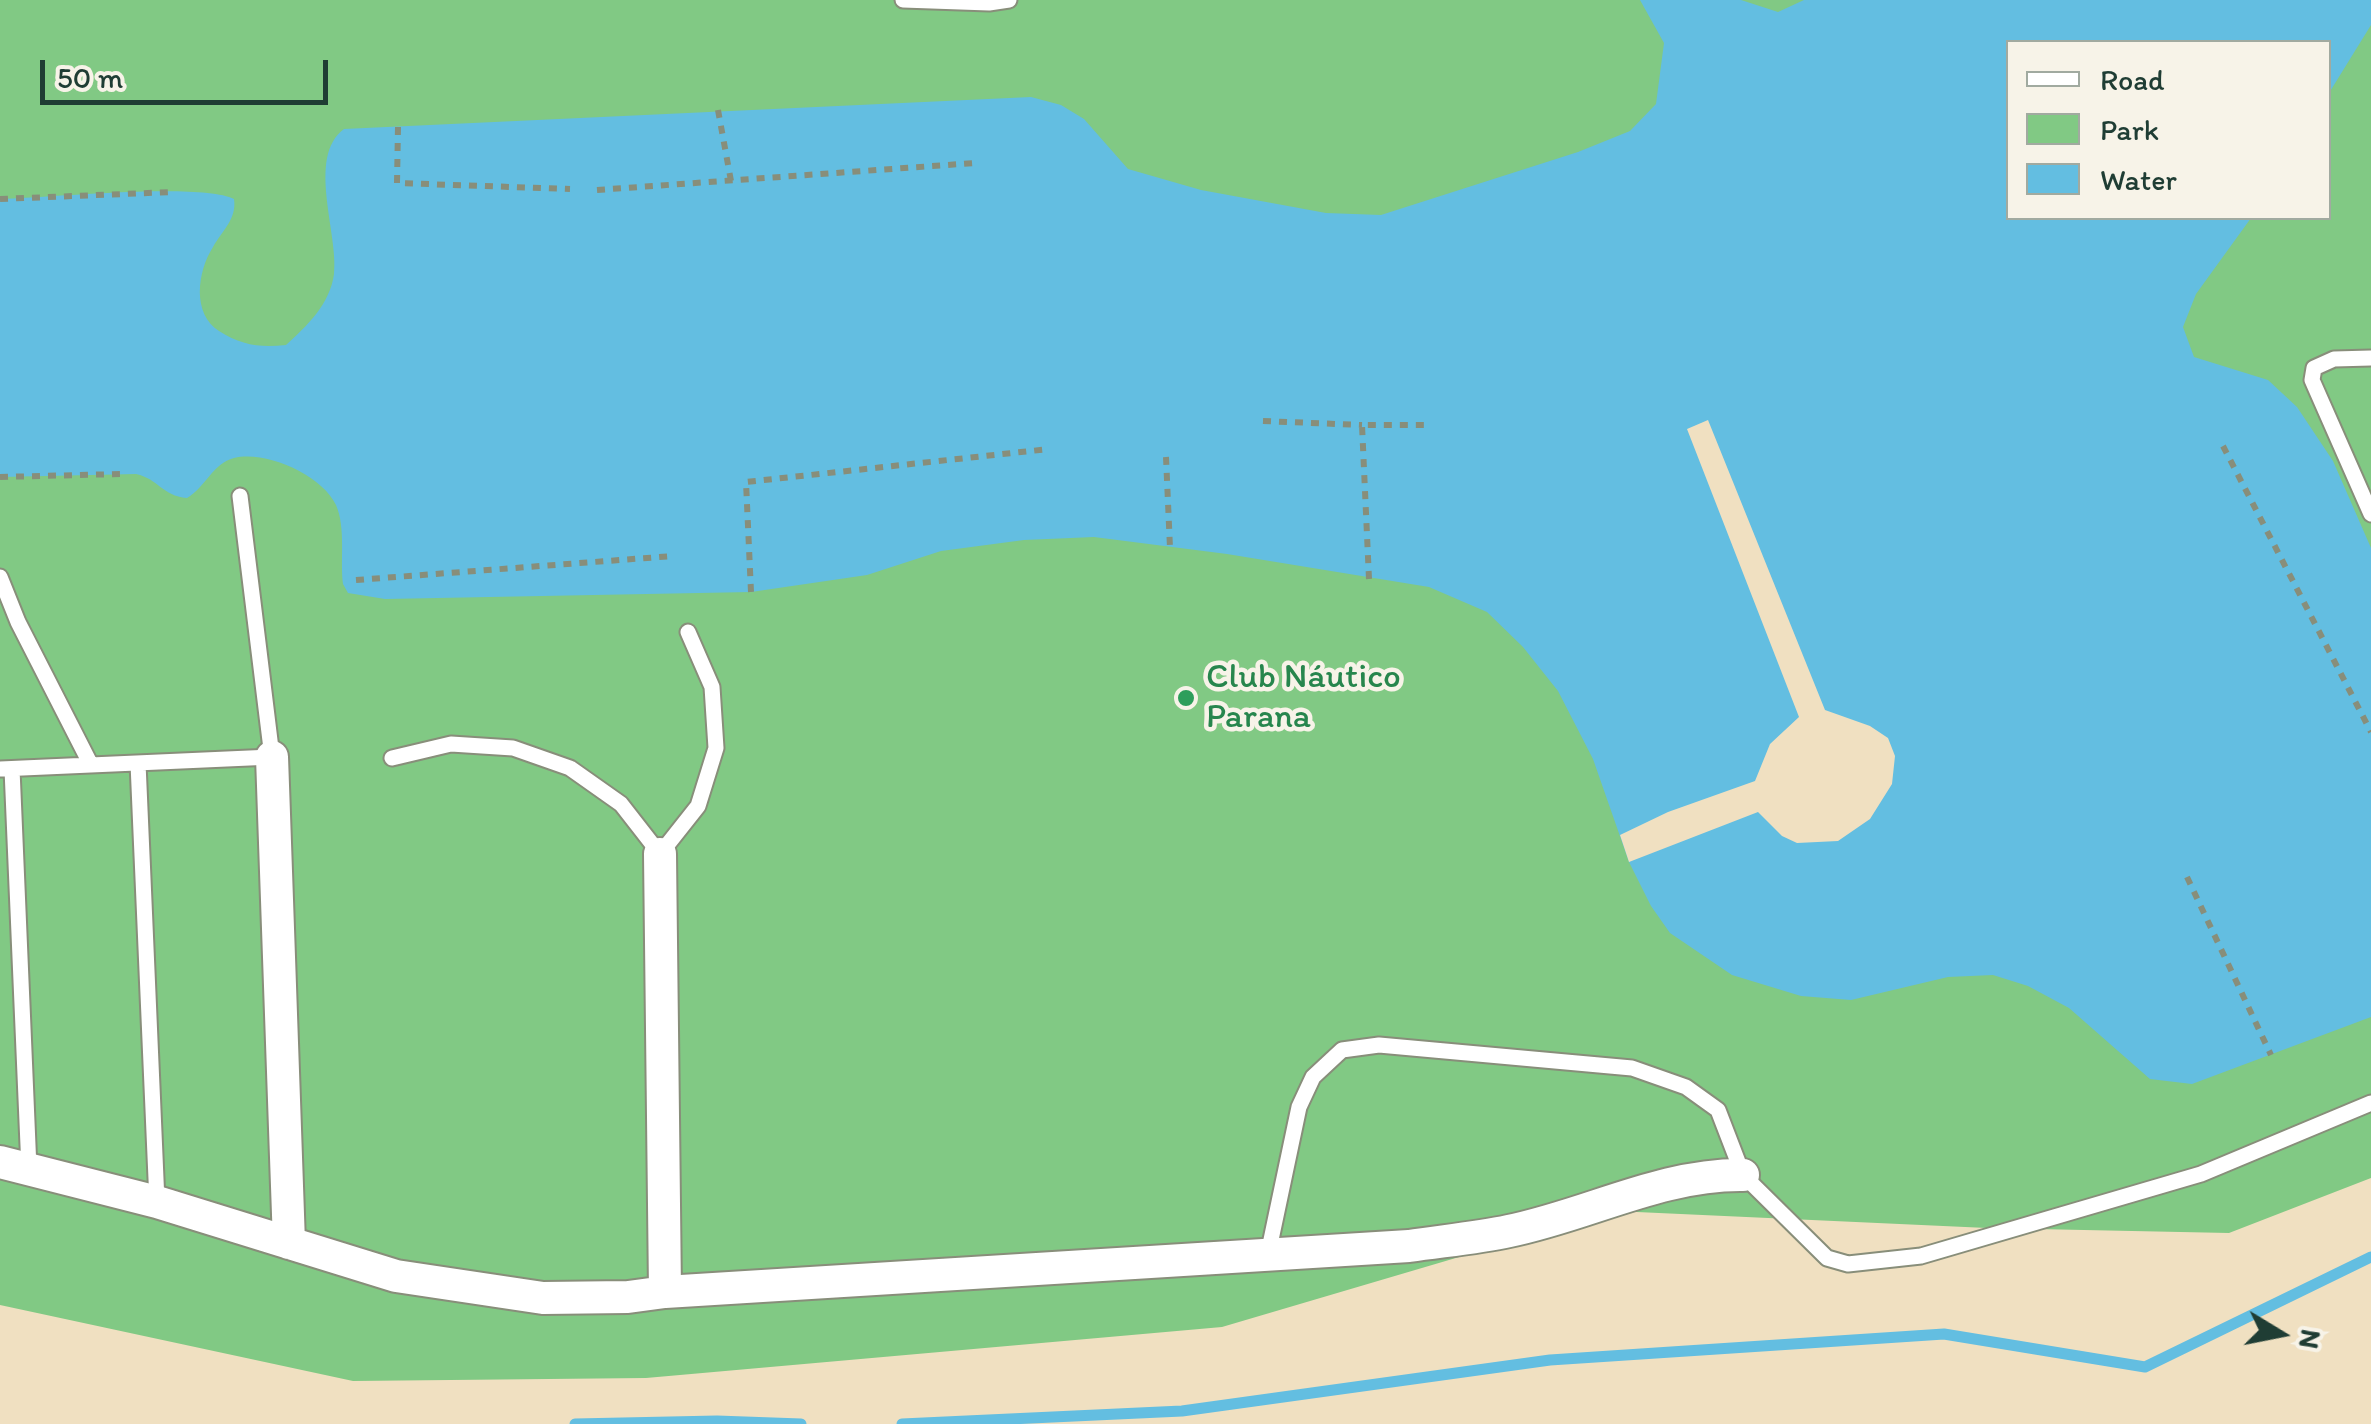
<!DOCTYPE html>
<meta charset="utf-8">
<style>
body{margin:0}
#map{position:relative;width:2371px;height:1424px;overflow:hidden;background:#f0e0c1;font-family:Itim,sans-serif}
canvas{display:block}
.legend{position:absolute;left:2006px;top:40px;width:325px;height:180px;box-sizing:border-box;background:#f7f3e8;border:2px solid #a1aaa0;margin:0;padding:12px 18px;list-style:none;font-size:30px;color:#1f3d34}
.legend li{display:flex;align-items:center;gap:20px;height:50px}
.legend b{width:50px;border:2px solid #a1aaa0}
.north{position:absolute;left:2231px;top:1284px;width:100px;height:100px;-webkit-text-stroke:8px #f7f3e8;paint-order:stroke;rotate:100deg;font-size:28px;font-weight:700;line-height:40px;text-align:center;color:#1f3d34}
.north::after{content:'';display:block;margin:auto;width:35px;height:45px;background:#1f3d34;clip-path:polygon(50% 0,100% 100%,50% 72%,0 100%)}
.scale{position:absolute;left:40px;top:60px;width:288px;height:45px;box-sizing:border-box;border:5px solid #1f3d34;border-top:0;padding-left:12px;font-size:30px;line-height:35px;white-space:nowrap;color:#1f3d34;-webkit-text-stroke:8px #f7f3e8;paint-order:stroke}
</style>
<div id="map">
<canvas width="2371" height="1424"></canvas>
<ul class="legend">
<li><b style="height:12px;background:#fff"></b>Road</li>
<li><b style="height:28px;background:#81c984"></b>Park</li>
<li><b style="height:28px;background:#63bee1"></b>Water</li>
</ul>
<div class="north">N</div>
<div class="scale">50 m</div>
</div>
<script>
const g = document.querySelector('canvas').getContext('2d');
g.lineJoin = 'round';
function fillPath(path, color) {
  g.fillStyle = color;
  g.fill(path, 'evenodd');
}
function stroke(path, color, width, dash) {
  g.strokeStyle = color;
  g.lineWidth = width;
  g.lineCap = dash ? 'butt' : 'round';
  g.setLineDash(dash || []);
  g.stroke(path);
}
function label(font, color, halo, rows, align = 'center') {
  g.font = font + ' Itim,sans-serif';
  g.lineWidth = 9;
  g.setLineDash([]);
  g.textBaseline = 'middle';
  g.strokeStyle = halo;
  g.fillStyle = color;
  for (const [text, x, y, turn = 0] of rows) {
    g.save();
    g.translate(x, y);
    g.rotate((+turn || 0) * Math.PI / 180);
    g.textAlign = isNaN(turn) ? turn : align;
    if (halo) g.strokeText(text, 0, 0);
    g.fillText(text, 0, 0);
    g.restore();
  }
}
fillPath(new Path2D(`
 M0,0H2371V1178L2229,1233L1987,1228L1615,1211L1222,1327L646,1378L353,1381L0,1305ZM2008,42H2328V218H2008Z`), '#81c984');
fillPath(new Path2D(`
 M1640,0H1741L1778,12L1804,0H2371V25L2329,93L2328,42H2008V218H2251L2196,294L2183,327L2194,357L2268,380L2297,407L2333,461L2371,548V1017L2192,1084L2150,1079L2069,1008L2028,986L1993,975L1948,977L1851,1000L1801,996L1732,975L1670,933L1651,906L1629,862L1593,759L1558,691L1523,647L1487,612L1429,587L1227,554L1094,537L1024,540L941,551L867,575L751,592L385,599L348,593L343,584C340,560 346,528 336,505C322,475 266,450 234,458C213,463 205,488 187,498C162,496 159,479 136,474L0,477V199C46,198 201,182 234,199C237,219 222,231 213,247C197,272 192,314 219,331C241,345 260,348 286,345C307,326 330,304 334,274C339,234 306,157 344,129L1031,97L1061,105L1084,119L1128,169L1201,190L1326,213L1381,215L1578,152L1630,131L1656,104L1664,43Z`), '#63bee1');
fillPath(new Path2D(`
 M1708,420L1825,710L1870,726L1888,738L1895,756L1892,784L1870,819L1838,841L1797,843L1782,836L1758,812L1629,862L1620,835L1668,812L1755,781L1770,744L1799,717L1687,429Z`), '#f0e0c1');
stroke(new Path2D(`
 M575,1424L717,1421L801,1424
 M902,1424L1182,1411L1550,1360L1944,1334L2145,1367L2371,1257`), '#63bee1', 11);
const lane = new Path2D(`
 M903,0L989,3L1009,0
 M2371,358L2334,359L2314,368L2312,380L2371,514
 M0,577L18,622L91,765
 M392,758L451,744L513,748L570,768L621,804L660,854L698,806L716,748L712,687L688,632
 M138,763L157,1202
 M0,769L272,757L240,496
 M12,769L29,1169
 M1268,1254L1299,1107L1313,1077L1342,1050L1379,1045L1632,1068L1686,1087L1718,1110L1743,1175L1827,1258L1848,1264L1921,1256L2201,1174L2371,1103`);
const street = new Path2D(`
 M272,757L289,1243
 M660,854L665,1292
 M0,1162L157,1202L396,1276L543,1298L628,1297L665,1292L1409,1246C1442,1241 1477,1238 1509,1231C1588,1215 1661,1174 1743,1175`);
stroke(lane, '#888e7a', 19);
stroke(street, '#888e7a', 36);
stroke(new Path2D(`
 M718,110L731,181
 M398,127L397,183L570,189
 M597,190L975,163
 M0,199L173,192
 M1263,421L1362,425
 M2223,446L2371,732
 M1166,457L1170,548
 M0,477L121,474
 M1369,579L1362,425H1426
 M356,580L673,556
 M751,592L746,482L1049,449
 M2187,877L2271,1055`), '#888e7a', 6, [8, 8]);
stroke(lane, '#fff', 15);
stroke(street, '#fff', 32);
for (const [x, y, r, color] of [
 [1186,698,10,"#2e9e5b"]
]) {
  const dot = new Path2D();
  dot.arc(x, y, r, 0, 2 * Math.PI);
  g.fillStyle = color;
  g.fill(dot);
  stroke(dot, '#f7f3e8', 4);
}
label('35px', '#27864d', '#f7f3e8', [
 ["Club Náutico",1206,678],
 ["Parana",1206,718]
], 'left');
</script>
